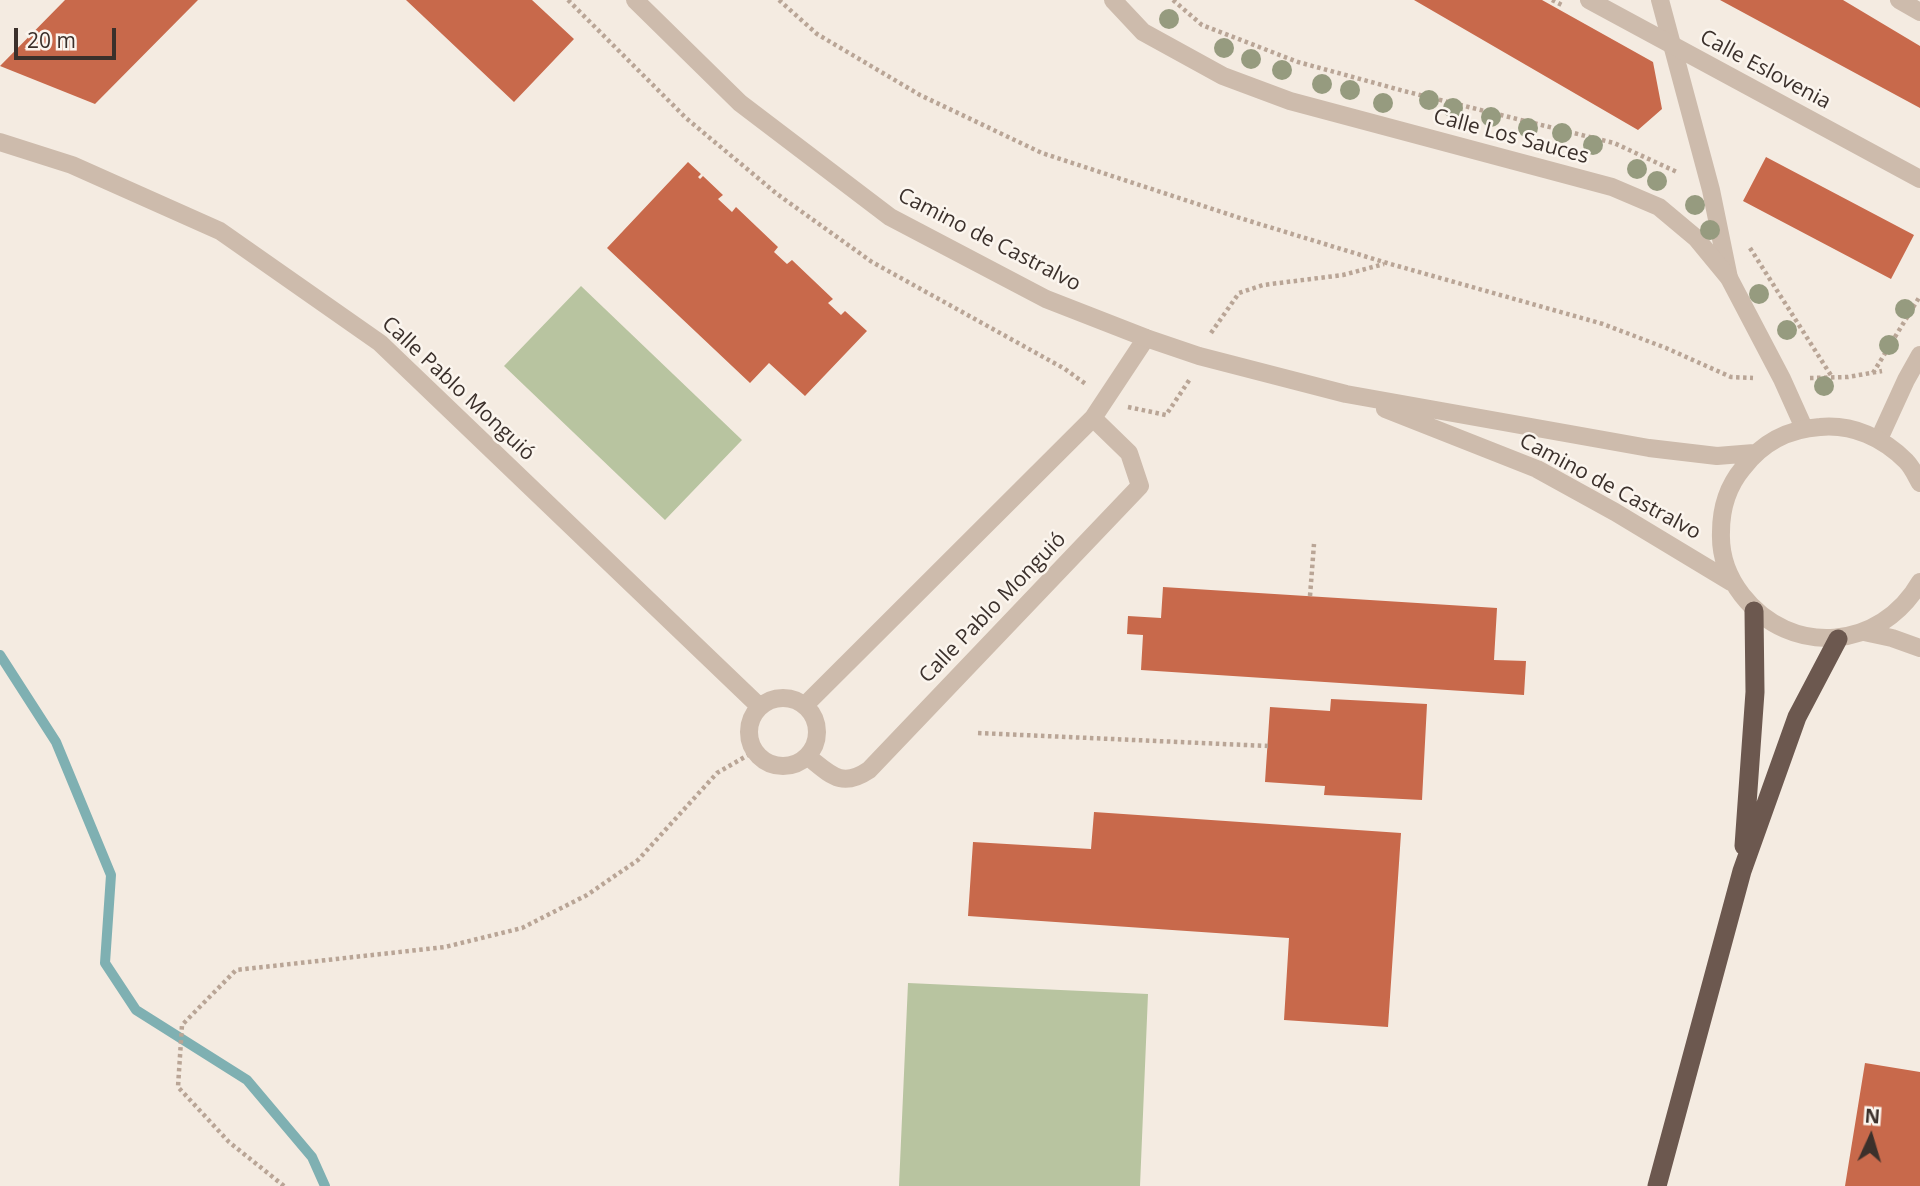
<!DOCTYPE html>
<meta charset="utf-8">
<style>
body{margin:0}
#map{position:relative;width:1920px;height:1186px;overflow:hidden;background:#f4ebe1;font-family:"Open Sans",sans-serif}
canvas{display:block}
.north{position:absolute;left:1836px;top:1102px;width:70px;height:70px;-webkit-text-stroke:5px #fbf5ee;paint-order:stroke;rotate:4deg;font-size:19px;font-weight:700;line-height:28px;text-align:center;color:#3b302b}
.north::after{content:'';display:block;margin:auto;width:24px;height:32px;background:#3b302b;clip-path:polygon(50% 0,100% 100%,50% 72%,0 100%)}
.scale{position:absolute;left:14px;top:28px;width:102px;height:32px;box-sizing:border-box;border:4px solid #3b302b;border-top:0;padding-left:9px;font-size:21px;line-height:24px;white-space:nowrap;color:#3b302b;-webkit-text-stroke:5px #fbf5ee;paint-order:stroke}
</style>
<div id="map">
<canvas width="1920" height="1186"></canvas>
<div class="north">N</div>
<div class="scale">20 m</div>
</div>
<script>
const g = document.querySelector('canvas').getContext('2d');
g.lineJoin = 'round';
function fillPath(path, color) {
  g.fillStyle = color;
  g.fill(path, 'evenodd');
}
function stroke(path, color, width, dash) {
  g.strokeStyle = color;
  g.lineWidth = width;
  g.lineCap = dash ? 'butt' : 'round';
  g.setLineDash(dash || []);
  g.stroke(path);
}
function label(font, color, halo, rows, align = 'center') {
  g.font = font + ' "Open Sans",sans-serif';
  g.lineWidth = 5;
  g.setLineDash([]);
  g.textBaseline = 'middle';
  g.strokeStyle = halo;
  g.fillStyle = color;
  for (const [text, x, y, turn = 0] of rows) {
    g.save();
    g.translate(x, y);
    g.rotate((+turn || 0) * Math.PI / 180);
    g.textAlign = isNaN(turn) ? turn : align;
    if (halo) g.strokeText(text, 0, 0);
    g.fillText(text, 0, 0);
    g.restore();
  }
}
fillPath(new Path2D(`
 M581,286L742,440L665,520L504,366Z
 M908,983L1148,994L1140,1186H899Z`), '#b8c4a0');
stroke(new Path2D(`
 M0,655L56,742L111,875L105,963L136,1010L247,1080L312,1157L325,1186`), '#7fb0b2', 10);
fillPath(new Path2D(`
 M65,0H198L95,104L0,66Z
 M406,0H532L574,39L514,102Z
 M1414,0H1542L1653,62L1662,109L1638,130Z
 M1720,0H1843L1920,46V108Z
 M1766,157L1914,235L1891,279L1743,201Z
 M688,162L701,174L698,177L700,179L703,176L723,195L718,199L732,212L736,207L778,247L774,252L787,264L792,260L833,299L828,303L841,315L845,311L867,331L805,396L769,363L750,383L607,248Z
 M1163,587L1497,608L1494,660L1526,661L1524,695L1141,670L1143,635L1127,634L1128,616L1161,618Z
 M1331,699L1427,704L1422,800L1324,795L1325,786L1265,782L1270,707L1330,711Z
 M1094,812L1401,833L1388,1027L1284,1020L1289,938L968,916L973,842L1091,849Z
 M1865,1063L1920,1072V1186H1845Z`), '#c8694b');
stroke(new Path2D(`
 M568,0L686,118L777,194L872,262L1065,369L1087,385
 M779,0L817,34L920,95L1042,153L1243,219L1387,263L1603,324L1666,348L1731,377L1753,378
 M1173,0L1202,25L1298,62L1404,91L1614,143L1679,173
 M1552,0L1564,6
 M1750,248L1832,377
 M1211,333L1239,293L1263,285L1343,275L1384,264
 M1873,373L1920,296
 M1810,378L1848,377L1882,371
 M1128,407L1166,415L1190,379
 M1310,596L1314,544
 M978,733L1268,746
 M284,1186L229,1142L178,1087L182,1025L236,970L445,947L522,928L587,895L638,860L717,773L755,751`), '#b9a596', 4.5, [3.5, 3.5]);
stroke(new Path2D(`
 M1660,0L1711,190L1729,278
 M1899,0L1920,12`), '#cdbbac', 18);
stroke(new Path2D(`
 M1113,0L1143,32L1223,76L1290,101L1612,187L1659,207L1696,238L1729,278L1782,379L1804,428
 M1589,0L1920,179
 M0,142L72,165L220,231L380,343L760,707
 M1879,439L1906,380L1920,355
 M749 732a34 34 0 1 1 68 0a34 34 0 1 1-68 0Z
 M805,705L1093,418L1146,338
 M807,756C830,774 841,789 869,770L1140,486L1129,453L1093,418`), '#cdbbac', 18);
stroke(new Path2D(`
 M635,0L740,103L890,217L1046,299L1146,338L1199,356L1346,394L1649,448L1717,456L1754,453
 M1385,409L1537,469L1615,512L1731,582
 M1920,483C1916,476 1912,467 1906,461C1883,438 1853,424 1820,427C1788,429 1762,443 1743,468C1728,486 1721,508 1721,532C1720,556 1728,577 1742,595C1791,658 1881,650 1920,582
 M1864,632L1892,638L1920,648`), '#cdbbac', 18);
stroke(new Path2D(`
 M1744,846L1755,692L1754,611
 M1657,1186L1742,871L1797,717L1838,639`), '#6c584f', 19);
g.fillStyle = '#969b7f';
for (const [x, y] of [
 [1169,19],
 [1224,48],
 [1251,59],
 [1282,70],
 [1322,84],
 [1350,90],
 [1429,100],
 [1383,103],
 [1453,108],
 [1491,117],
 [1528,128],
 [1562,133],
 [1593,145],
 [1637,169],
 [1657,181],
 [1695,205],
 [1710,230],
 [1759,294],
 [1905,309],
 [1787,330],
 [1889,345],
 [1824,386]
]) {
  g.beginPath();
  g.arc(x, y, 10, 0, 2 * Math.PI);
  g.fill();
}
label('21px', '#3b302b', '#fbf5ee', [
 ["Calle Eslovenia",1765,70,28],
 ["Calle Los Sauces",1511,137,15],
 ["Camino de Castralvo",989,240,27],
 ["Calle Pablo Monguió",458,389,43],
 ["Camino de Castralvo",1610,487,28],
 ["Calle Pablo Monguió",993,608,-46]
]);
</script>
